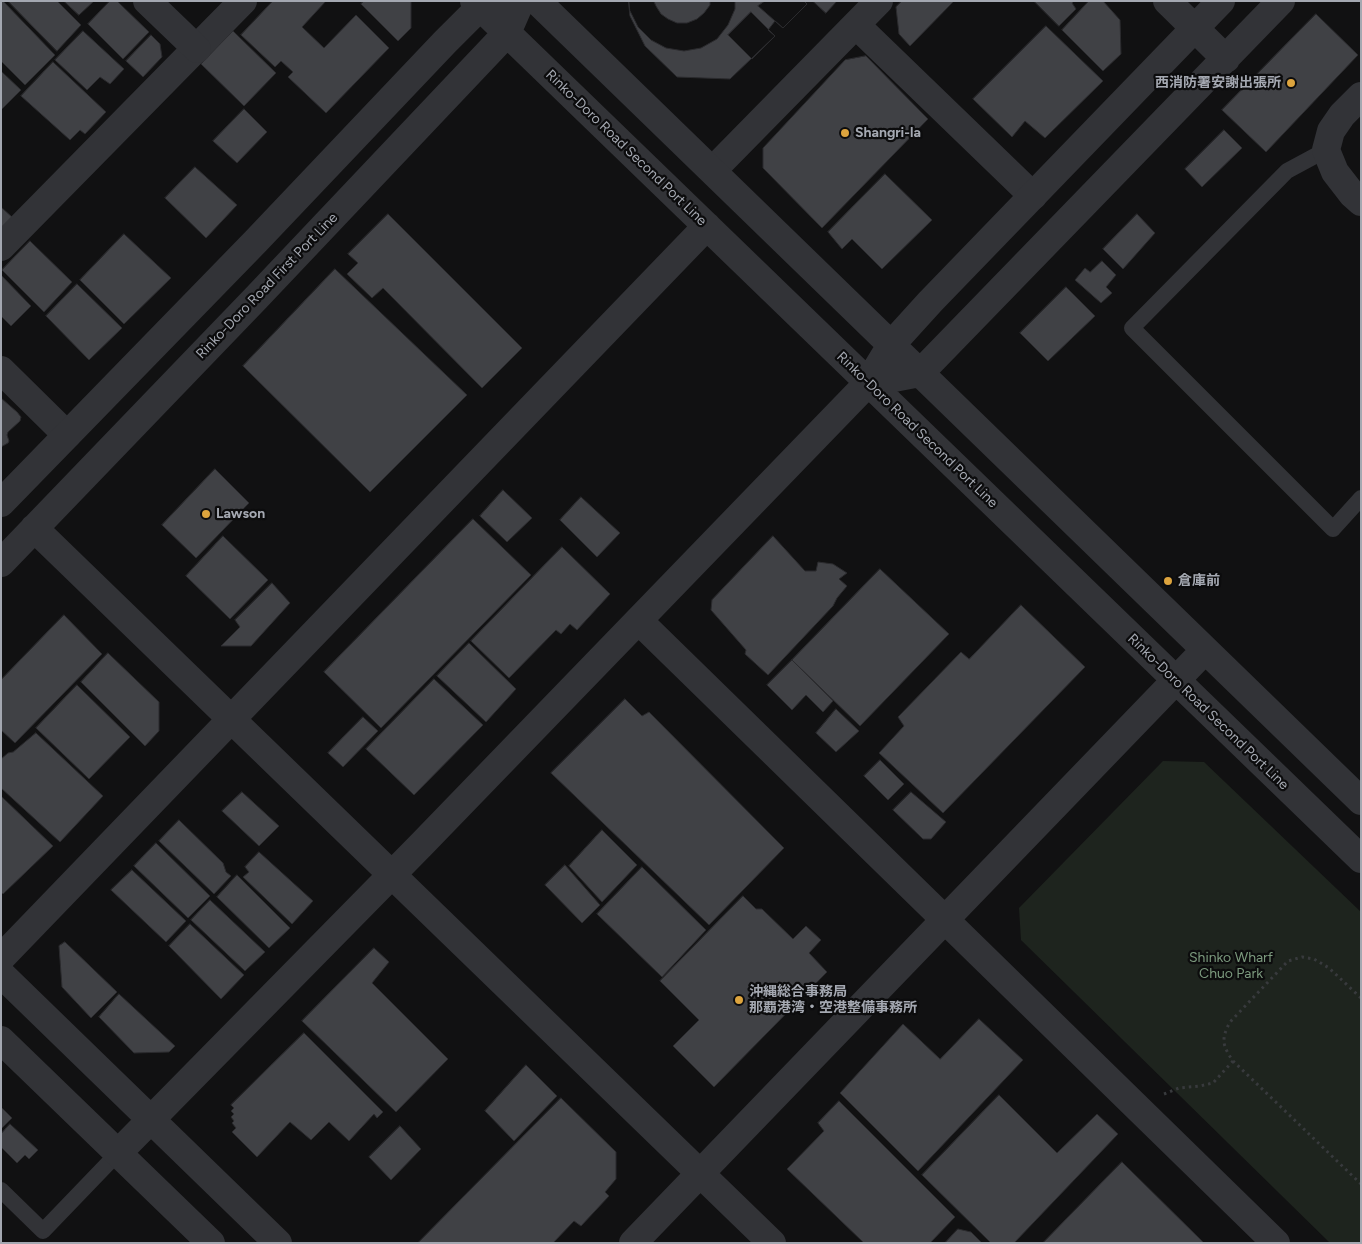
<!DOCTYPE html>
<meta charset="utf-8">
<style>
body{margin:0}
#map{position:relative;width:1362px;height:1244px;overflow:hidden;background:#111112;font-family:Figtree,sans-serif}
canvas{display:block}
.frame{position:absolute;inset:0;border:2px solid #a4a8b1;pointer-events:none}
</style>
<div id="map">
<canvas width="1362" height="1244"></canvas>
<div class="frame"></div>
</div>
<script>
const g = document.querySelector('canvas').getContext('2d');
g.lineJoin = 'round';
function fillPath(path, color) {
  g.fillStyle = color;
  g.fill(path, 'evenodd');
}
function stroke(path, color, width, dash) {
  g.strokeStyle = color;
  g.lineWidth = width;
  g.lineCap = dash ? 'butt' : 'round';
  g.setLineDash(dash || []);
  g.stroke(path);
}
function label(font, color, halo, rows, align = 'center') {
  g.font = font + ' Figtree,"Noto Sans JP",sans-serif';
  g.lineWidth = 4.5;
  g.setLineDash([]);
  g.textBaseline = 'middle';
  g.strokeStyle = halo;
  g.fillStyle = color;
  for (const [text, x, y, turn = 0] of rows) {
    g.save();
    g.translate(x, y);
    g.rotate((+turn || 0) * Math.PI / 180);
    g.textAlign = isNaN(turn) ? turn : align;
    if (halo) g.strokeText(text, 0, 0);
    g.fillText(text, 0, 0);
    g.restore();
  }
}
fillPath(new Path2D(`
 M1163,761L1204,762L1361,912V1243H1330L1021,940L1019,908Z`), '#1e241e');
const building = new Path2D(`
 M3,1L55,55L25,85L1,61V2Z
 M8,1H57L81,25L57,51Z
 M64,1H94L79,15Z
 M110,1H117L149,32L123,59L88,24Z
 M273,1H326L302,27L324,48L356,15L389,48L326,113L288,77L293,72L281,61L275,67L241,35Z
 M364,1H411V28L398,41L361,4Z
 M629,1H804L807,4L783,28L775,21L768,30L775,36L730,79L677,77L645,46L630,16Z
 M629,1H735V9L728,25L717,39L701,48L684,51L666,48L651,40L638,27L630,11Z
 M654,1H710V5L704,13L697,19L687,23H677L668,19L661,14L656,6Z
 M765,1H804L807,4L783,28L758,6Z
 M813,1H837L826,13Z
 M902,1H954L910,46L899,34L896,7Z
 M1034,1H1074L1072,3L1076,9L1059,26Z
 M1089,1H1103L1120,20L1121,54L1103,71L1062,30Z
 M751,12L775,36L752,59L728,35Z
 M1316,14L1358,55L1266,152L1222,110Z
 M1046,26L1103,81L1045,138L1025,121L1012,137L973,99Z
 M83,31L124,69L110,84L100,77L87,90L55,60Z
 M233,31L276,73L244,106L201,64Z
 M151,35L160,44L162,57L143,77L126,61Z
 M866,56L928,119L822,228L763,168V148L845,60Z
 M53,62L106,112L85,134L80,130L70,140L21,96Z
 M1,71L21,90L1,110Z
 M244,109L267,132L237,163L213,141Z
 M1224,130L1242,148L1202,187L1185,169Z
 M195,167L237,205L206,238L165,198Z
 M885,174L932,220L882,269L852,239L842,249L828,232Z
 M1,207L13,218L1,229Z
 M388,214L522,348L482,388L383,288L372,298L347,274L358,263L348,254Z
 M1137,214L1155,233L1123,269L1103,249Z
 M124,234L171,278L124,324L80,280Z
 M30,241L72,282L44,312L2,270Z
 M1102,261L1116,275L1106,287L1112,293L1101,303L1075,280L1085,268L1090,272Z
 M335,269L467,395L370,492L243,366Z
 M1,275L31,306L11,326L1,316Z
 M77,284L122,328L89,360L46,316Z
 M1066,287L1095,316L1048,361L1020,333Z
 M1,398L17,412L21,417L20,421L8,432L7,435L9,441L8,443L1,447Z
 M215,469L249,503L196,558L162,525Z
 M503,490L532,518L507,542L480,516Z
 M581,497L620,533L597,557L560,520Z
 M473,519L531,575L381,728L324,672Z
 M223,536L268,580L230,619L186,576Z
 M773,536L805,571H816L818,562L833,564L847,573L839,579L847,586L837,598L833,606L768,675L745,654L746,650L711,610L712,600Z
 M562,547L610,594L577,630L570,624L561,634L556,630L509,678L471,641Z
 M880,569L949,634L860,726L792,660Z
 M272,583L290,603L251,646H221L240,627L235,620Z
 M1021,605L1085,667L943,813L879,753L904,726L898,717L961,652L969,659Z
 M64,615L102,654L15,743L1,730V680Z
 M469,643L516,689L486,722L437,676Z
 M108,653L159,702V731L145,746L81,682Z
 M792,660L833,701L823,712L806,695L792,710L767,685Z
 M434,679L483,725L414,795L366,749Z
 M77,685L130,737L89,779L36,728Z
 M625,699L642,716L649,712L784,848L709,925L551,773Z
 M836,709L859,731L836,752L816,733Z
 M363,717L378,731L343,767L328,753Z
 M36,733L103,796L60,842L1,788V759L8,753L13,752Z
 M880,760L904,784L888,800L864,776Z
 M242,792L279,826L259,846L222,811Z
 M911,792L946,822L931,839H923L893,810Z
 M1,796L53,846L3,894L1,892Z
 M179,820L223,863L226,872L231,876L214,894L159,841Z
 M602,830L637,865L602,902L569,866Z
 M156,843L210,896L188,918L134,866Z
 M259,852L313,901L292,924L243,877L249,872L245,867Z
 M565,865L600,905L582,923L545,885Z
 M642,867L706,930L662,977L597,914Z
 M132,870L186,921L166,942L111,890Z
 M237,875L290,928L269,948L217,897Z
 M743,896L756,909H762L793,939L806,926L821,940L809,953L827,972L714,1087L673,1046L699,1020L660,981Z
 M210,900L265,952L245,971L191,920Z
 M190,924L244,975L221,999L169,946Z
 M65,942L117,992L91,1018L62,987L59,946Z
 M374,948L389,962L372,983L448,1059L396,1112L302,1021Z
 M119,994L175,1046L169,1052L134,1053L99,1017Z
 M979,1019L1023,1060L918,1171L840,1093L903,1024L940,1059Z
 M304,1033L383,1112L377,1118L374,1114L349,1141L329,1122L311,1140L290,1122L257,1157L232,1132L236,1128L232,1123L234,1121L231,1117L234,1114L231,1111L234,1108L231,1105Z
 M526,1065L557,1096L514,1141L485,1111Z
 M999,1095L1057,1153L1097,1114L1118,1134L1014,1243H991L922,1175Z
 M561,1098L616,1152V1179L605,1192L609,1196L581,1226L574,1221L553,1243H418Z
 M839,1101L955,1217L930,1243H864L787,1169L824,1131L818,1123Z
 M1,1107L12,1118L1,1129Z
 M10,1124L38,1150L29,1159L25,1155L17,1163L1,1147V1134Z
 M400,1126L421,1149L391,1180L369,1157Z
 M1122,1162L1204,1243H1043Z
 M958,1229L971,1232L982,1243H945Z`);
fillPath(building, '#404145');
stroke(building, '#2b2b2e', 1);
stroke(new Path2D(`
 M1361,998L1329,968L1314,959L1302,957L1288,961L1230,1022C1221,1039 1222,1045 1233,1061L1361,1184
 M1164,1094L1179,1088L1200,1086L1213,1083L1233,1061`), '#383a3d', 3, [2.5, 4]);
stroke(new Path2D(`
 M1326,150L1287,171L1132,328L1333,529L1361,498
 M1,1190L43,1231L118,1153`), '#323337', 16);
stroke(new Path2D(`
 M856,25L1033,196
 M713,170L879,1
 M1,247L243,1
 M1,370L67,435`), '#323337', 28);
stroke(new Path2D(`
 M147,1L197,49
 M474,1L1361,859
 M537,1L1361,801
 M1167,1L1226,59
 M1361,96L1342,115L1331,131L1326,150L1335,172L1352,194L1361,202
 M868,383L920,373L1281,1
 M1,503L256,241L445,42L480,7L496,1
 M34,528L772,1243
 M1,563L256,298L507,33L521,1
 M639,621L1276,1243
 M1,958L707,226
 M1,974L278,1243
 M1,1040L211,1243
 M118,1153L422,844L868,383L891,345L930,302L1221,1
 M633,1243L1205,650`), '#323337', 28);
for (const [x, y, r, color] of [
 [1291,83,5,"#dda43e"],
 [845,133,5,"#dda43e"],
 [206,514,5,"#dda43e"],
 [1168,581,5,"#dda43e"],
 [739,1000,5,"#dda43e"]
]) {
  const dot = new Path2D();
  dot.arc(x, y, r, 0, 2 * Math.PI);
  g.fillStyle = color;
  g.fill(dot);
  stroke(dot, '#0c0c0d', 2);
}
label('bold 14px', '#a4a8b1', '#0c0c0d', [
 ["西消防署安謝出張所",1281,83,"right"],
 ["Shangri-la",855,133],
 ["Lawson",216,514],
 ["倉庫前",1178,581],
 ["沖縄総合事務局",749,992],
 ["那覇港湾・空港整備事務所",749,1008]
], 'left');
label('14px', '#a4a8b1', '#0c0c0d', [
 ["Rinko-Doro Road Second Port Line",626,148,44],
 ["Rinko-Doro Road First Port Line",267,286,-46],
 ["Rinko-Doro Road Second Port Line",917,430,44],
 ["Rinko-Doro Road Second Port Line",1208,712,44]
]);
label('14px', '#7c9a7e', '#0c0c0d', [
 ["Shinko Wharf",1231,958],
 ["Chuo Park",1231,974]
]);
</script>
